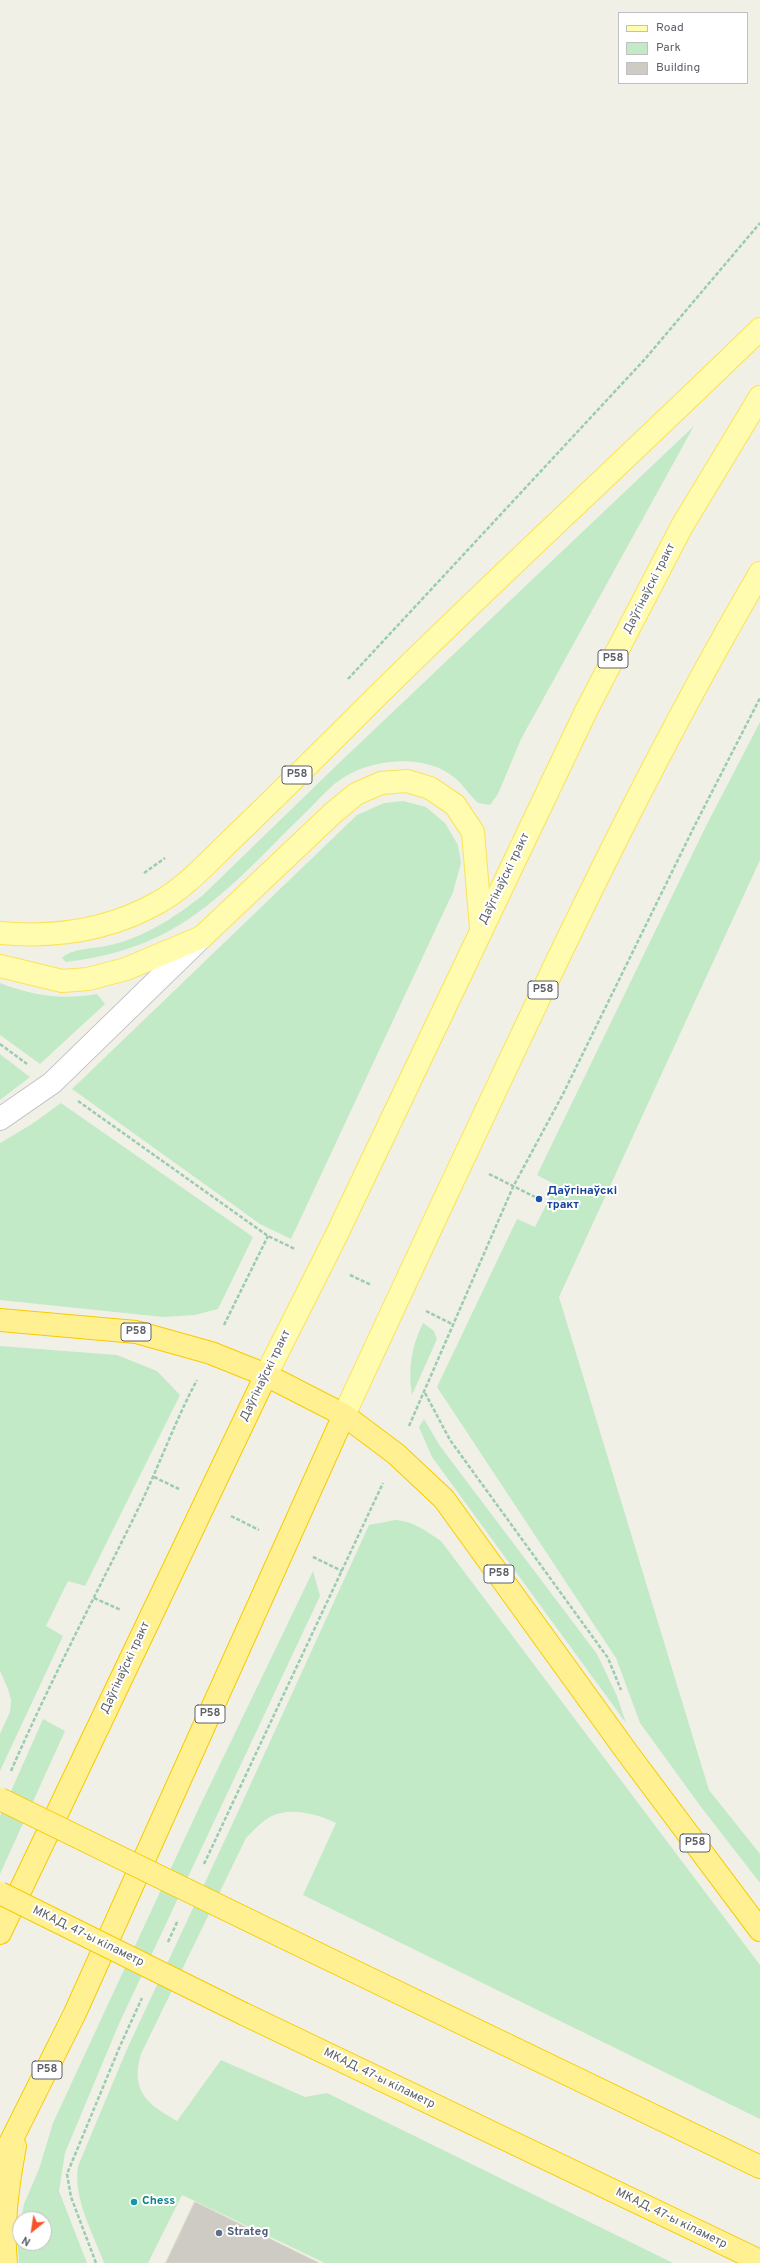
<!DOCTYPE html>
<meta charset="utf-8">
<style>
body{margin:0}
#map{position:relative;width:760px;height:2263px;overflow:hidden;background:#f1f0e7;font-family:Overpass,sans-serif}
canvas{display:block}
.legend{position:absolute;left:618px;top:12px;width:130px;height:72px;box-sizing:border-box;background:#fff;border:1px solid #bfc0c3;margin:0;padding:5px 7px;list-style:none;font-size:12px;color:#5e6168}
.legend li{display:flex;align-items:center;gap:8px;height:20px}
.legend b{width:20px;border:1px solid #bfc0c3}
.north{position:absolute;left:12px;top:2211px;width:40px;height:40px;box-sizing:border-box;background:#fff;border:1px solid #bfc0c3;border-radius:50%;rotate:210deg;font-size:11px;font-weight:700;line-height:16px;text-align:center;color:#5e6168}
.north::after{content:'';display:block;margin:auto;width:14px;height:18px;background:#f75228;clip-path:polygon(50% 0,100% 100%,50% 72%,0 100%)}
</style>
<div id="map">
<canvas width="760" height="2263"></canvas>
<ul class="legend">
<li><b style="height:5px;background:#fffcaf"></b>Road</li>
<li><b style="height:11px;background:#c2eac7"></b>Park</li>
<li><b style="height:11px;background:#cdcbc3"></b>Building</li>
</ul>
<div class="north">N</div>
</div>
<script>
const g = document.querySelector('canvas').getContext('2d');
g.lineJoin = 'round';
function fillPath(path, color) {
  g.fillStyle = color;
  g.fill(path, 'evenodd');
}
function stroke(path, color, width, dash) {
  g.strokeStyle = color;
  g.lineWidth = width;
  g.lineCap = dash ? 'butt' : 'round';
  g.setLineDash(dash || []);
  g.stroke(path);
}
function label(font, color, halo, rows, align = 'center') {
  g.font = font + ' Overpass,sans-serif';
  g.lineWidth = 4;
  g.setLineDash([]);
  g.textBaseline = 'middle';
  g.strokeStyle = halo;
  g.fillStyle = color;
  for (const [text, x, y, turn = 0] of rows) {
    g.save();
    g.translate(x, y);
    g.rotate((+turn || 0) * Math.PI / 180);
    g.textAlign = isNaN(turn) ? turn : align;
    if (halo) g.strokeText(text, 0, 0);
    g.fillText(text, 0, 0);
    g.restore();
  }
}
fillPath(new Path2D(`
 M694,426L521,739L498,794L490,805L478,803C470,795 463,785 455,778C427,754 376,758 346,776C330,785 317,802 304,814C274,843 246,874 214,900C167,939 125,954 66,962L62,958C72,948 92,949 106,946C142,939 174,918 203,895L339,763Z
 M760,722V860L559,1297L709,1790L760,1854V1883L701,1807L640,1723L616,1658L437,1387L517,1219L535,1227L556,1185L537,1175L706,826Z
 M403,801L426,807L445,823L458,845L461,863L453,892L291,1239L260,1224L72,1089L357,815L384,803Z
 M0,983C34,996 62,1000 97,994L105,1004L40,1064L0,1035Z
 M0,1054L30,1077L0,1100Z
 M61,1103L253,1237L218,1309L195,1315L163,1317L0,1300V1143L32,1124Z
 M423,1323L434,1331L437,1339L412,1395C408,1368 411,1348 423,1323Z
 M0,1346L117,1355L157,1371L180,1395L85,1586L68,1581L46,1626L63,1636L0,1771V1734L10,1712L11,1700L8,1689L0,1671Z
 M424,1419L440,1446L597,1654L617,1696L626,1723L432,1457L419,1427Z
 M395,1520C414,1521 426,1531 441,1541L760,1965V2119L303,1895L336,1823C317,1814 292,1807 272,1816C262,1821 253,1831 246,1838L141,2054C130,2091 147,2104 177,2121L221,2060L305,2097L327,2093L673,2263H325L182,2195L148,2263H104C93,2233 73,2199 78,2166L127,2049L231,1827L369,1525Z
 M313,1571L320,1596L118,2026L65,2153L59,2191L87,2263H19L17,2237L20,2223V2243H44V2219H21L24,2204L39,2169L53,2123L197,1812Z
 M43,1719L65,1731L0,1874V1816Z`), '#c2eac7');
const building = new Path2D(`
 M195,2202L319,2263H166Z`);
fillPath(building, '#cdcbc3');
stroke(building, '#d7d4c5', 1);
const minor = new Path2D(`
 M0,1119L52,1083L202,937`);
const major = new Path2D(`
 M0,933C55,938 110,930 159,902C185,888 210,860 231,840C278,795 324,749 370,703C498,576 631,455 760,329
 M0,966L62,981L88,979L126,969L202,937L333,813L356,794L381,783L407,781L430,788L455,805L473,832L481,928
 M266,1375L336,1236L586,711L682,526L760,397
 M344,1415C398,1297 453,1181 508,1064C586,898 667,732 760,573`);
const highway = new Path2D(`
 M0,1320L136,1332L211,1353L266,1375L344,1415L396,1454L444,1499L629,1755L760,1930
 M0,1933L266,1375
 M283,1937L760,2167
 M244,2014L760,2261
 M0,2163L75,2013L344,1415
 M6,2263C2,2224 8,2184 15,2146`);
stroke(minor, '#bbbec3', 24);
stroke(major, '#fce355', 24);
stroke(highway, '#f9ca00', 24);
stroke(new Path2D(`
 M348,679L645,359L760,223
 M144,873L165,858
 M0,1044L27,1064
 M78,1101L268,1236L295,1249
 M489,1174L539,1199
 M350,1275L371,1285
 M426,1311L452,1324
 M224,1325L268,1236
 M425,1393L450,1440L608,1658L621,1690
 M409,1426L513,1187L563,1094L694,827L760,698
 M154,1477L179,1489
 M231,1516L259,1530
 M313,1557L342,1571
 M94,1598L121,1610
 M11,1771C51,1679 98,1591 142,1501C161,1461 176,1419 197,1380
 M204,1864L383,1483
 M168,1942L178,1920
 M96,2263L71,2197L67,2174L120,2046L142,1998`), '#9accaf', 2.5, [4, 2]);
stroke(minor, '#fff', 22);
stroke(major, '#fffcaf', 22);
stroke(highway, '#fff191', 22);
const highwayBridge = new Path2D(`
 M0,1799L283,1937
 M0,1893L244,2014`);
stroke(highwayBridge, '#f9ca00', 24, []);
stroke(highwayBridge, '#fff191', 22);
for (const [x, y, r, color] of [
 [539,1199,4,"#1a4fb4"],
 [134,2202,4,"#0f9aa8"],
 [219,2233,4,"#5c6f8a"]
]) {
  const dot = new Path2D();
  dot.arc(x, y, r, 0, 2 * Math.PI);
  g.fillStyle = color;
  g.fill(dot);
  stroke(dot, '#fff', 1.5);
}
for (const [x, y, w] of [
 [613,659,30],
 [297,775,30],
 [543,990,30],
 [136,1332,30],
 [499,1574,30],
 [210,1714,30],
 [695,1843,30],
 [47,2070,30]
]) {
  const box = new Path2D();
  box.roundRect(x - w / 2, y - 9, w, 18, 3);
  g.fillStyle = '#fff';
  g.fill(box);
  stroke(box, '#5e6168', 1);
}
label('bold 11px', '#5e6168', null, [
 ["Р58",613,659],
 ["Р58",297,775],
 ["Р58",543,990],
 ["Р58",136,1332],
 ["Р58",499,1574],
 ["Р58",210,1714],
 ["Р58",695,1843],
 ["Р58",47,2070]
]);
label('12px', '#5e6168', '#fff', [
 ["Даўгінаўскі тракт",650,589,-63],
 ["Даўгінаўскі тракт",505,879,-64],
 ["Даўгінаўскі тракт",266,1376,-64],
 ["Даўгінаўскі тракт",126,1668,-65],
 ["МКАД, 47-ы кіламетр",88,1937,26],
 ["МКАД, 47-ы кіламетр",379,2079,26],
 ["МКАД, 47-ы кіламетр",671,2219,26]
]);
label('bold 12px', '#164399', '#fff', [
 ["Даўгінаўскі",547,1192],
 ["тракт",547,1206]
], 'left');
label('bold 12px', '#0d838f', '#fff', [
 ["Chess",142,2202]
], 'left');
label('bold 12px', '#4e5e75', '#fff', [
 ["Strateg",227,2233]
], 'left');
</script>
